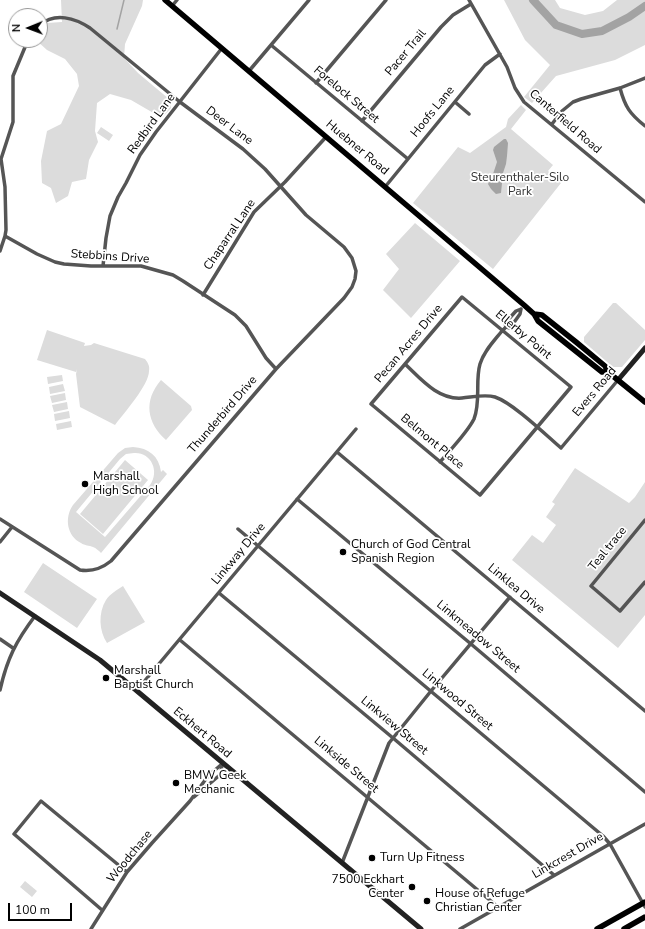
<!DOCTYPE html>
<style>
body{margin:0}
#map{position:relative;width:645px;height:929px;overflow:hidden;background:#fff;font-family:"Nunito Sans",sans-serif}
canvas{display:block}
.north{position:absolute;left:8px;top:8px;width:40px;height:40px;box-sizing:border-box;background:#fff;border:1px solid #999;border-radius:50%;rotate:269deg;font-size:11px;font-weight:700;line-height:16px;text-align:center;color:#000}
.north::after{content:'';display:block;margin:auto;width:14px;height:18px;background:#000;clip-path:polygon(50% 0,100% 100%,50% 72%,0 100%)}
.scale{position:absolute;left:8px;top:903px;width:64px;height:18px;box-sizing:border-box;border:2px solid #000;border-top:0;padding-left:5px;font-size:12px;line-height:14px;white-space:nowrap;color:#000;-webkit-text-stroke:3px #fff;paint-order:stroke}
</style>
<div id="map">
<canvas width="645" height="929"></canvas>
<div class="north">N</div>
<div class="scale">100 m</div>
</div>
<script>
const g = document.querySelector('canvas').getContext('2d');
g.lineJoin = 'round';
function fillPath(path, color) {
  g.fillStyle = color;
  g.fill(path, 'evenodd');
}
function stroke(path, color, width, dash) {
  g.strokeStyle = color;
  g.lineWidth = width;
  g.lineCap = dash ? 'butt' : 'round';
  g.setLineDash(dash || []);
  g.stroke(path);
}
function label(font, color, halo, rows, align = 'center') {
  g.font = font + ' "Nunito Sans",sans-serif';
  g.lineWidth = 3.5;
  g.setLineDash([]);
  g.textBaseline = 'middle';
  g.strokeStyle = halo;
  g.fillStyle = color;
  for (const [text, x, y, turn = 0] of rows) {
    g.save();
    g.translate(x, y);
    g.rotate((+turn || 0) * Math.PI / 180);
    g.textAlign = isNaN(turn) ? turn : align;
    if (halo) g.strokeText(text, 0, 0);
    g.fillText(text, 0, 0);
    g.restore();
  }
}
fillPath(new Path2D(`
 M61,0H143L142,6L125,44L124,58L138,73L169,99L171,108L162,118L131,100L110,94L97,103L95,131L98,142L89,160L86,179L72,182L68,196L56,203L51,188L42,183L41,161L47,131L61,124L79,86L77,74L65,59L47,50L36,40H40V31L47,23L62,22Z
 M504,0H555L560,8L585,15L603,11L617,0H645V45L615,60L556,76L532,103L524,97L550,65L525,40Z
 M521,105L526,110L511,129L553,165L548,171L561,183L493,269L413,203L458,147L470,153L506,127L508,119Z
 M101,127L113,135L109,141L97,133Z
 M415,223L460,261L411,318L383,290L399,269L386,254Z
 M613,303H616L645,330V340L622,367H613L584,342V337Z
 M47,330L85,343L84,346L91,345L94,343L145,359C148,363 150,366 149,371C149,385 124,413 115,425L80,407L76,374L77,369L76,372L37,360Z
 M62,375L63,381L48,384L47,377Z
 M161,380L191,406L192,410L166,440C147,423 143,401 161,380Z
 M63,384L65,391L50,394L49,387Z
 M65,393L66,400L52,403L50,396Z
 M67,402L68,409L54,412L52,405Z
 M69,411L70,418L55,421L54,414Z
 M71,421L72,427L57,430L56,424Z
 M133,447C149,448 159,456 161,472L163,470L167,474L101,553C99,551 96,548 93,547C89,545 85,546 81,543C67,536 64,518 73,505L118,453L125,448ZM134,453C151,452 160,471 150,485L105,537L76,512L120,459L126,454Z
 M125,460L148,480L103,534L80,514Z
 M575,468L629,503L635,497L645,482V615L618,648L512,560L532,535L543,543L556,525L546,517L555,504L552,502Z
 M43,563L97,599L77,628L24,592Z
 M123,586L145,622L107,643C99,631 98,613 106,600C110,594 117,590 123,586Z
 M25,881L37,891L32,897L20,887Z`), '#dcdcdc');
fillPath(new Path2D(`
 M504,139H506L508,143L507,156L506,164L503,173L501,193L496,194L491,189L488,184L493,174L497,162L493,150L494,147Z`), '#a3a3a3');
stroke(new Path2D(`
 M117,29L124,0`), '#a3a3a3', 1.5);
stroke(new Path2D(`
 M533,0L556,25L582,34L602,31L629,17L645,6`), '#a3a3a3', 8);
stroke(new Path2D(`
 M469,0L507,67L515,88L524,102L645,202
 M172,6L177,0
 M271,45L408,159
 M249,71L309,0
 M316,83L386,0
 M620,88C625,107 630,114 645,126
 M455,102L469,114
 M362,121L441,27L453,15L471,4
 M552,124L562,111L573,102L581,99L620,88L645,78
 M385,187L485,65L500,54
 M5,236L37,254L55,262L64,264L91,266H141L173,275L183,281L235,315L246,326L266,358L276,369
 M0,251L5,236L6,230L5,187L1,159L13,122V76L28,40
 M103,266L106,238L110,216L118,197L126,183L140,155L156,132L222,48
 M203,295L254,212L285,182L326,137
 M462,297L571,387L480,495L371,404Z
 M506,327L505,323L516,311L521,309
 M405,364C421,379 438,400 462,398C473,397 485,394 495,397C513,403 546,435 561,448L618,380
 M337,452L645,711
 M440,462C450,450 467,433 474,419C481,402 475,381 480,364C484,351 494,341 502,331L506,327L510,328L520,314L521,309
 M297,499L471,644L645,792
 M0,519L80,570C92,572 101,569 111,561L276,369L344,298L352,287L355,279L356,271L352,258L344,247L306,215L265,169L243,149L180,102L90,28C75,18 55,12 40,25
 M645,520L591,586L620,611L645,582
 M238,529L603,836L610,844L645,907
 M0,542L12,527
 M219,593L393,738L554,875
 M0,639L13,648
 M180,640L498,907
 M0,690C7,659 16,641 35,616
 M137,690L356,429
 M194,797L221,774L222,764
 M342,863L389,743L431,691L510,597
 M102,910L14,834L41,801L127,872
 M91,929L127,872L152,843L190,801L208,776L222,764
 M460,929L645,824`), '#555', 3.5);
stroke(new Path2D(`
 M618,380L645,348
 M0,593L100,660L421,929`), '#222', 5);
stroke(new Path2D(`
 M165,0L524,305L534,314L538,321L602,372H608
 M534,314L542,315L576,342L605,366L608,372L645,402
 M597,929L645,902
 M624,929L645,917`), '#000', 5.5);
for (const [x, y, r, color] of [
 [85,484,4,"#000"],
 [343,552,4,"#000"],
 [106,678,4,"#000"],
 [176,783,4,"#000"],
 [372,858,4,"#000"],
 [412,887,4,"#000"],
 [427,901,4,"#000"]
]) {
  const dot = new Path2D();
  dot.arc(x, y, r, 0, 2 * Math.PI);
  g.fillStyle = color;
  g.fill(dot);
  stroke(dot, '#fff', 1.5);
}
label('12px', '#000', '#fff', [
 ["Pacer Trail",406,53,-50],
 ["Forelock Street",346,95,40],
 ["Hoofs Lane",433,112,-51],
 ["Canterfield Road",565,122,41],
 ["Redbird Lane",152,124,-54],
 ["Deer Lane",229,126,37],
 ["Huebner Road",357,148,40],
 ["Chaparral Lane",230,235,-56],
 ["Stebbins Drive",110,257,4],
 ["Ellerby Point",523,335,40],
 ["Pecan Acres Drive",409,344,-50],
 ["Evers Road",595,392,-50],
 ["Thunderbird Drive",223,415,-49],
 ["Belmont Place",432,442,40],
 ["Teal trace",608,549,-51],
 ["Linkway Drive",239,554,-50],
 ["Linklea Drive",516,589,40],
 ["Linkmeadow Street",478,637,40],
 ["Linkwood Street",457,700,40],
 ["Linkview Street",394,726,40],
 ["Eckhert Road",202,733,40],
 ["Linkside Street",346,765,40],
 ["Linkcrest Drive",568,856,-30],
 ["Woodchase",130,857,-51]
]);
label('12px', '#333', '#fff', [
 ["Steurenthaler-Silo",520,178],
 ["Park",520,192]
]);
label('12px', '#000', '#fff', [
 ["Marshall",93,477],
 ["High School",93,491],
 ["Church of God Central",351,545],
 ["Spanish Region",351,559],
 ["Marshall",114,671],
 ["Baptist Church",114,685],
 ["BMW Geek",184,776],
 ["Mechanic",184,790],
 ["Turn Up Fitness",380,858],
 ["7500 Eckhart",404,880,"right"],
 ["Center",404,894,"right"],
 ["House of Refuge",435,894],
 ["Christian Center",435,908]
], 'left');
</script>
